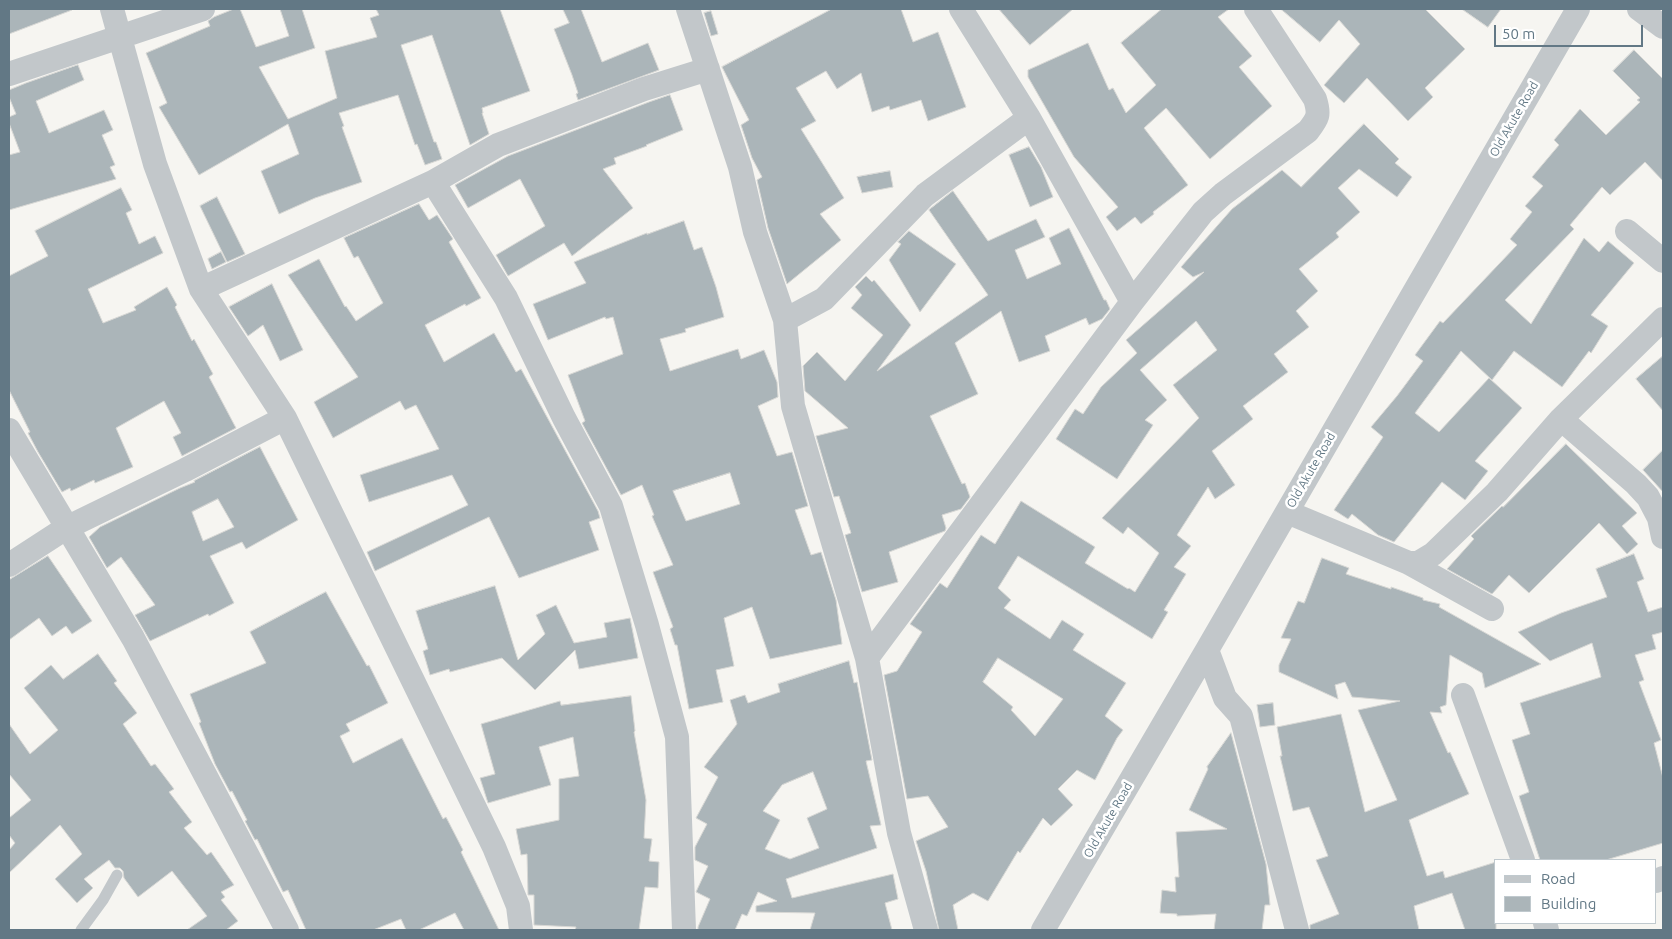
<!DOCTYPE html>
<style>
body{margin:0}
#map{position:relative;width:1672px;height:939px;overflow:hidden;background:#f6f5f1;font-family:Ubuntu,sans-serif}
canvas{display:block}
.frame{position:absolute;inset:0;border:10px solid #627885;pointer-events:none}
.legend{position:absolute;left:1494px;top:859px;width:162px;height:65px;box-sizing:border-box;background:#fff;border:1px solid #c0c9ce;margin:0;padding:6px 9px;list-style:none;font-size:15px;color:#627885}
.legend li{display:flex;align-items:center;gap:10px;height:25px}
.legend b{width:25px;border:1px solid #c0c9ce}
.scale{position:absolute;left:1494px;top:25px;width:149px;height:22px;box-sizing:border-box;border:2px solid #627885;border-top:0;padding-left:6px;font-size:15px;line-height:18px;white-space:nowrap;color:#627885;-webkit-text-stroke:4px #fff;paint-order:stroke}
</style>
<div id="map">
<canvas width="1672" height="939"></canvas>
<div class="frame"></div>
<ul class="legend">
<li><b style="height:6px;background:#c2c7ca"></b>Road</li>
<li><b style="height:14px;background:#abb5b9"></b>Building</li>
</ul>
<div class="scale">50 m</div>
</div>
<script>
const g = document.querySelector('canvas').getContext('2d');
g.lineJoin = 'round';
function fillPath(path, color) {
  g.fillStyle = color;
  g.fill(path, 'evenodd');
}
function stroke(path, color, width, dash) {
  g.strokeStyle = color;
  g.lineWidth = width;
  g.lineCap = dash ? 'butt' : 'round';
  g.setLineDash(dash || []);
  g.stroke(path);
}
function label(font, color, halo, rows, align = 'center') {
  g.font = font + ' Ubuntu,sans-serif';
  g.lineWidth = 5;
  g.setLineDash([]);
  g.textBaseline = 'middle';
  g.strokeStyle = halo;
  g.fillStyle = color;
  for (const [text, x, y, turn = 0] of rows) {
    g.save();
    g.translate(x, y);
    g.rotate((+turn || 0) * Math.PI / 180);
    g.textAlign = isNaN(turn) ? turn : align;
    if (halo) g.strokeText(text, 0, 0);
    g.fillText(text, 0, 0);
    g.restore();
  }
}
const building = new Path2D(`
 M9,9H72V10L9,34Z
 M234,9H240L256,47L289,36L280,9H302L315,48L259,67L288,119L337,98L325,51L377,37L370,18L379,15L376,9H500L530,91L482,108L483,113H482L489,134L470,145L432,35L401,45L434,142H436L442,159L425,165L417,144L415,145L398,95L339,113L344,126L342,127L362,182L315,198L279,214L261,171L299,154L288,124L199,175L159,107L167,103L146,53L210,26L208,21L214,17Z
 M563,9H581L602,62L648,43L659,70L578,100L576,94L578,93L572,75L554,29L569,23Z
 M832,9H901L913,42L938,32L966,107L928,121L921,100L890,110L889,106L872,112L861,73L837,89L826,71L796,88L816,121L801,129L844,198L820,214L841,240L787,284L768,228L757,180L762,177L752,158L741,125L749,120L722,67Z
 M999,9H1073L1030,45Z
 M1162,9H1229L1218,17L1252,56L1239,67L1272,106L1210,159L1166,108L1144,128L1188,185L1153,212L1154,214L1141,224L1135,217L1117,231L1106,217L1118,207L1074,157L1028,77V70L1088,43L1109,90L1113,88L1126,113L1156,85L1121,43Z
 M1281,9H1425L1465,49L1425,88L1433,97L1408,121L1367,78L1344,103L1324,85L1360,44L1339,20L1320,42Z
 M1462,9H1501L1488,27Z
 M711,11L718,34L711,36L704,13Z
 M1634,50L1663,79V181L1645,162L1610,195L1602,187L1570,225L1574,229L1505,300L1531,324L1584,238L1599,252L1608,241L1634,263L1591,315L1608,326L1591,353L1589,351L1562,387L1514,351L1492,380L1461,351L1415,413L1439,432L1489,378L1522,408L1475,461L1488,471L1465,500L1442,482L1394,542L1378,535L1352,514L1348,519L1334,510L1383,437L1371,427L1397,396L1423,361L1415,355L1440,321L1443,323L1517,245L1510,239L1532,212L1525,206L1543,186L1532,177L1559,145L1554,140L1580,109L1606,135L1640,102L1637,100L1640,98L1613,71Z
 M78,65L84,80L36,101L49,133L104,110L113,130L102,135L115,165L110,167L116,179L9,210V155L20,152L9,123V117L16,114L9,97V90L26,83Z
 M670,95L683,130L646,145L647,146L614,158L616,164L603,169L633,208L572,256L564,243L508,276L496,255L545,226L520,179L468,208L455,185L508,156L649,102Z
 M1364,124L1399,159L1395,163L1412,177L1397,197L1359,169L1338,188L1360,212L1336,233L1339,237L1299,269L1318,291L1296,311L1309,327L1274,354L1288,372L1243,406L1253,419L1212,451L1235,485L1215,499L1208,487L1177,535L1191,546L1174,567L1186,574L1164,610L1168,612L1152,639L1018,556L998,588L1011,600L1004,608L1050,639L1062,620L1084,634L1073,650L1126,683L1105,716L1123,730L1117,738L1095,780L1077,770L1058,789L1073,805L1051,826L1043,818L1020,853L1018,851L988,901L973,893L953,905L958,930H939L926,871L916,841L948,827L928,796L907,799L884,675L897,671L922,632L910,624L940,583L947,588L981,535L995,544L1021,501L1095,547L1085,563L1128,589L1129,588L1135,592L1159,553L1128,527L1123,534L1102,518L1199,418L1173,385L1217,350L1196,321L1140,370L1167,400L1145,420L1153,425L1117,479L1056,439L1075,409L1083,414L1101,387L1137,353L1126,340L1204,272L1193,277L1181,267L1232,209L1282,170L1301,187ZM998,658L1063,699L1035,736L1011,710L1013,707L983,682Z
 M1029,147L1041,167L1053,197L1030,207L1009,155Z
 M890,171L893,187L862,193L857,177Z
 M121,188L132,210L126,213L139,244L155,236L163,253L88,289L103,323L136,310L134,307L167,287L177,305L175,307L192,341L194,339L213,374L209,377L236,428L182,456L173,437L181,433L164,401L116,428L133,467L95,483L94,480L71,491L70,488L62,492L38,452L28,433L30,432L9,390V276L48,256L35,231Z
 M953,191L988,241L1036,219L1045,237L1015,250L1027,279L1061,264L1049,238L1069,228L1104,300H1106L1110,309L1102,319L1089,325L1086,318L1045,336L1050,351L1019,362L1001,311L955,343L978,394L930,416L962,484L965,483L970,497L961,509L942,515L946,528L945,531L889,552L898,582L862,592L845,535L851,533L839,496L834,497L816,436L848,428L805,391L803,366L817,352L845,381L883,335L851,308L862,295L855,287L866,276L872,282L874,280L911,325L877,371L988,295L929,210Z
 M217,197L245,254L227,262L200,206Z
 M419,204L429,220L437,215L453,239L449,242L481,298L466,306L465,304L425,325L444,362L494,333L516,372L521,369L598,511L600,518L589,522L599,550L519,578L489,517L375,571L367,552L468,505L452,475L369,502L360,475L439,449L416,405L405,410L400,401L333,438L314,402L358,377L288,275L319,259L345,307L346,306L356,321L383,303L358,256L354,258L344,238Z
 M684,221L694,250L702,247L716,287L724,317L685,329L686,332L660,339L670,371L738,349L741,359L764,350L777,382L778,397L758,406L777,456L792,452L808,506L795,510L811,555L821,552L836,600L842,644L770,659L752,607L724,618L734,666L716,670L723,702L689,709L677,645H675L670,629L673,627L653,572L673,565L652,516L654,515L642,485L621,495L582,423L585,421L568,375L623,354L613,317L606,319L605,317L548,340L533,304L586,283L574,262L647,233V234ZM730,473L740,504L686,521L673,491Z
 M909,231L956,264L920,312L889,260L901,244L898,242Z
 M221,252L226,262L212,269L208,259Z
 M272,284L303,350L280,361L263,325L248,336L229,307Z
 M1663,356V411L1636,379Z
 M1566,444L1637,513L1622,526L1638,544L1627,554L1599,523L1529,593L1509,575L1492,594L1447,569L1474,539L1471,536L1502,506L1503,507Z
 M260,447L298,520L246,549L242,542L210,556L234,603L209,616L208,614L150,641L135,615L155,605L121,557L107,568L89,537L100,527L180,488L195,482L194,481ZM218,499L234,527L203,541L192,512Z
 M1663,450V492L1643,470Z
 M1634,554L1644,579L1637,582L1648,612L1663,607V632L1652,635L1656,649L1635,655L1644,680L1639,682L1661,740L1654,743L1663,778V843L1606,860H1540L1519,796L1529,792L1512,740L1530,734L1520,703L1601,677L1592,643L1550,661L1518,632L1561,613L1607,597L1596,569Z
 M48,556L92,621L72,634L66,626L52,636L39,618L9,640V580Z
 M1322,558L1349,568L1346,574L1391,589V587L1423,598V600L1440,604L1439,607L1541,664L1485,688L1482,673L1450,655L1446,705L1440,707L1442,713L1430,712L1448,753L1450,752L1469,794L1409,820L1427,876L1443,871L1445,878L1496,862V930H1465L1452,893L1414,906L1419,930H1310V925L1339,914L1316,860L1328,856L1309,807L1293,811L1280,756H1282L1277,727L1341,714L1365,812L1397,800L1358,710L1400,701L1352,697L1345,682L1335,685L1338,699L1279,672V665L1291,639L1281,638L1298,601L1304,603Z
 M495,586L518,660L545,634L536,615L556,605L574,643L607,637L604,623L630,618L638,658L579,669L575,650L535,690L502,658L450,672L449,669L430,675L423,651L428,649L416,611Z
 M326,592L367,666L369,665L388,703L346,724L350,731L340,736L353,763L402,738L443,819L446,817L463,850L461,852L499,930H464L455,913L419,930H406L401,919L373,930H306L288,890L283,892L257,839L255,840L245,821L247,820L232,791L230,792L215,764L199,723L201,722L190,694L266,663L250,632Z
 M98,654L117,681L114,683L137,713L123,724L151,766L155,764L174,789L169,792L192,822L184,828L207,855L211,852L234,885L221,892L225,897L221,900L238,921L226,930H187L207,916L172,871L138,897L124,878L123,871L120,868H115L109,860L84,879L93,888L77,903L55,879L82,854L60,825L9,873V850L15,843L9,835V818L31,800L9,774V724L30,754L58,730L24,688L51,665L63,679Z
 M849,661L854,683L857,682L872,760L866,761L881,825L870,826L877,848L786,879L792,898L893,874L898,899L885,903L892,930H810L815,913L756,912V906L777,901L758,892L747,916L742,914L735,930H698V927L710,899L696,892L708,866L695,860V847L707,824L696,818L718,777L704,767L737,724L730,700L745,695L748,703L780,692L778,684ZM813,772L827,809L807,818L819,848L790,859L765,849L780,820L763,811L782,785Z
 M631,696L635,731L634,732L646,800L644,838L652,839L649,861L659,862L658,888L645,887L639,930H575L576,927L534,925V895H528L527,854L521,855L516,829L559,820V779L579,776L573,737L539,747L551,785L488,803L480,778L495,774L481,724L560,701L561,705Z
 M1273,703L1275,725L1260,727L1257,705Z
 M1231,733L1266,864L1270,905H1265L1262,930H1214L1216,914L1177,916V914L1160,913L1162,890L1176,892L1175,877H1179L1176,832L1227,829L1189,810L1208,769L1207,767Z`);
fillPath(building, '#abb5b9');
stroke(building, '#d7d7d4', 1);
stroke(new Path2D(`
 M81,930L103,900L117,875`), '#c2c7ca', 11);
stroke(new Path2D(`
 M112,9L155,164L201,289L285,418L494,847L518,906L521,930
 M688,9L740,167L755,232L785,320L793,406L867,658L899,833L926,930
 M1639,9L1663,27
 M9,74L203,9
 M433,182L506,298L564,418L611,506L647,625L677,737L684,930
 M1627,231L1663,261
 M201,289L433,182L498,145L644,89L708,69
 M1132,302L1203,212L1223,194L1308,131C1318,118 1320,115 1315,99L1256,9
 M785,320L824,299L925,195L1029,118
 M1561,419L1636,484L1648,497L1659,518L1663,537
 M9,430L133,638L287,930
 M1287,512L1409,563L1492,609
 M1409,563H1418L1433,554L1497,492L1561,419L1663,319
 M9,565L66,528L185,470L285,418
 M1207,650L1225,698L1241,716L1297,930
 M867,658L1132,302L1029,118L961,9
 M1463,695L1523,860
 M1656,881L1663,878
 M1545,923L1547,930
 M1043,930L1207,650L1578,9`), '#c2c7ca', 24);
label('12px', '#627885', '#fff', [
 ["Old Akute Road",1514,119,-60],
 ["Old Akute Road",1311,470,-60],
 ["Old Akute Road",1108,820,-60]
]);
</script>
